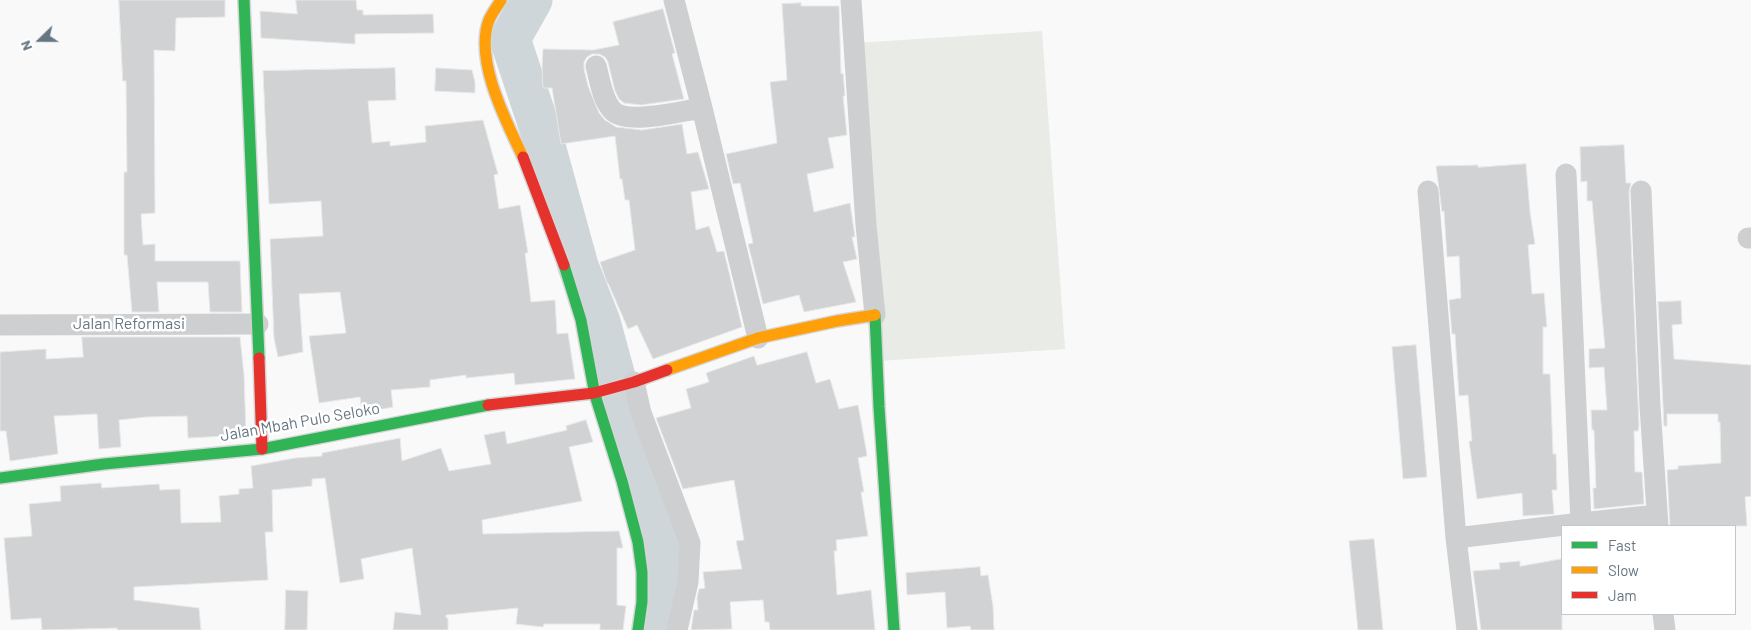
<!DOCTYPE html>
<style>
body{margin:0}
#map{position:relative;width:1751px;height:630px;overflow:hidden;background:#f9f9f9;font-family:Barlow,sans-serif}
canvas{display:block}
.legend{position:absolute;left:1561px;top:525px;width:175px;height:90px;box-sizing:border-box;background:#fff;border:1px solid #c1c8cd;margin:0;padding:6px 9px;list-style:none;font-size:15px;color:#657683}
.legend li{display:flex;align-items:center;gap:10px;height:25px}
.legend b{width:25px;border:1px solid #c1c8cd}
.north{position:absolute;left:15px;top:15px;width:50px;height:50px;-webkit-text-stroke:4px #fff;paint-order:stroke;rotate:248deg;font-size:14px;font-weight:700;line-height:20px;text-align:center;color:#657683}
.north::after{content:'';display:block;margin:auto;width:18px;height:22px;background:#657683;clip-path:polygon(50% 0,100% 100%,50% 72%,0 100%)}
</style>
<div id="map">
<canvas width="1751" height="630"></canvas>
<ul class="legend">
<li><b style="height:6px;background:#30b455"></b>Fast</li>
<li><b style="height:6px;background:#ff9f0a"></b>Slow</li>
<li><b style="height:6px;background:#e5322d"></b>Jam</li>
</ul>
<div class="north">N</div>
</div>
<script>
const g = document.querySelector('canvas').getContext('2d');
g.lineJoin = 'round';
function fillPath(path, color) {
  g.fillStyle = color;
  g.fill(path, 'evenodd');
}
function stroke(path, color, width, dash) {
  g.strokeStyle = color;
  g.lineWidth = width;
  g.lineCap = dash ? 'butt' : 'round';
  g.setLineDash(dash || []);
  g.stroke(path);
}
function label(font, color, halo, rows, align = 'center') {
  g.font = font + ' Barlow,sans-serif';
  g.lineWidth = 5;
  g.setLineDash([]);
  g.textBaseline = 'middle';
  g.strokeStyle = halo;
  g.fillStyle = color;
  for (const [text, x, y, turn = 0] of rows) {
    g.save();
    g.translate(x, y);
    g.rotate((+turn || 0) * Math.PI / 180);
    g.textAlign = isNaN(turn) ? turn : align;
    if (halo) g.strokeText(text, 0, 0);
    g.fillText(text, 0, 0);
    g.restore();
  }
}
fillPath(new Path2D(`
 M1042,31L1065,349L878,361L856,43Z`), '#e8ebe6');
stroke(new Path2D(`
 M532,0L510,39L542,135L578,266L600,322L666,564L661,630`), '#ced6d9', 41);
const building = new Path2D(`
 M119,0H225V17L176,18L175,51L154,50L155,213L141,214L143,245L155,244V261H240L242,312H210L208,282H157L159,312H132L127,255H124V172H127L126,81H123Z
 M296,0H356L357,10H363V15L433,14L434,33L355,34V44L261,38L260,11L297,14Z
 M801,3V6H839L841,74L843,73L845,96H843L847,135L828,138L834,168L807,174L814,212L850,203L855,237H852L857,259L843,262L856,302L804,312L799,295L763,304L748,244L753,243L740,183L733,184L726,154L777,143L770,82L787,80L782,4Z
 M663,9L675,53L672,54L684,99L641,105L624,103L619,99L615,91L608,62L605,57L599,54H592L587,57L584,62V69L588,86L599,113L605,120L616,127L642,130L682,124L687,154L698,152L709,189L691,192L696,230L709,226L717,252L724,251L742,327L653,359L637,325L628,329L608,283H607L600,262L635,250L629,200H625L622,179H620L615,136L561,144L552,88H543L542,68L543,49L593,50L619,45L613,22Z
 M395,68L396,100L368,101L372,143L390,141V146L426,142L425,126L483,120L498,174L494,175L499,209L520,205L528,253H525L531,302L555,300L557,334L568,333L575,379L515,385L514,373L466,378V375L430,380V387L391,390L393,407L362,413L360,397L319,403L309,336L346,333L340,292L299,294L303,352L278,357L274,338L270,239L323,236L321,201L269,204L263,71Z
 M436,68L472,70L475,82V93L435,91Z
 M1624,145L1626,183H1631L1629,192L1639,425L1638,431H1634L1635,472H1642L1644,504L1594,509L1593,488H1596L1594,430H1592L1591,410H1607L1604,367L1589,368V349L1605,348L1592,201H1587V181L1581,182L1580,147Z
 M1526,164L1530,212L1535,244L1528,245L1532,294L1544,293L1547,327H1543V374H1550L1553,454H1556L1557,490H1552L1554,514L1523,516L1522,493L1477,499L1469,441H1472L1468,395L1459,396L1455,334H1452L1449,300L1461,298L1459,256L1447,257L1444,211L1442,212L1436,166L1478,165V167Z
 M1681,301L1682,324L1672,325L1674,359L1751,365V496L1745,497L1747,526H1670L1667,470L1678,469V466L1721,463L1720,422H1718V414H1667V426H1664L1658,302Z
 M82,337H240L244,375L246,435L188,438L187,416L146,417L119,420L121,447L99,449L97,414L54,416L58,454L10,461L6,431H0V352L46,349V359L83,357Z
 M1416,345L1427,477L1403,479L1392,347Z
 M807,352L816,383L830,379L839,409L858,405L866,449L867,456L858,458L864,492H861L868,536L836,540L837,551H834L837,595L871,590L875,630H770L769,622H765L763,600L730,602L732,629L691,630L694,610H698L697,598L699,589L705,588L703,572L742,569L736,541L744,540L734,480L683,489L656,418L691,408L686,389L709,382L706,373L754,356L757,365Z
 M586,420L593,442L569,447L582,501L482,520L483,534L619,531L623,548H617V605L626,606L623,630H600V624H544L543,627L516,624L518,608L446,615V618H448V630H393L395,612L421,615L412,548L361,559L364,579L340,583L325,478L312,479V486L272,490L273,532H265L268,580L134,587V600L199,608L201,630H117V628L42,630L41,618L11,620L4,538L32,536L29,504L61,501L60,486L101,483L102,488L159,484L160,490L180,489L181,523L221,522L219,496L239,494V489L253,488L251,466L295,458L322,456V453L400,438L402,461L441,448L449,471L491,464L484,435L505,431L507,444L567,430L566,426Z
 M1374,539L1383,630H1358L1349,541Z
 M1562,559V630H1481L1473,571L1500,569L1499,563L1520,561V566Z
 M980,567L981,576L988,575L993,606L994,630H971L970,626L947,628L945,592L907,595L906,573Z
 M286,590L308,591L307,630H285Z`);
fillPath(building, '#d0d2d3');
stroke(building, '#e8e8e8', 1);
const fast = new Path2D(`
 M244,0L259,358
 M564,265L581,320L595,395L622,481L638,542L642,572V602L638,630
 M875,315L879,407L894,630
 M0,478L104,464L262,449L488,405`);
const slow = new Path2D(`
 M501,0C497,7 492,13 489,20C474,60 506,121 523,157
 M667,370L758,338L837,321L875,315`);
const jam = new Path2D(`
 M523,157L564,265
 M259,358L262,449
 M488,405L594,393L634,382L667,370`);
stroke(fast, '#d5d6d7', 14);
stroke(slow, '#d5d6d7', 14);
stroke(jam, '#d5d6d7', 14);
stroke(new Path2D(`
 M674,0L702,108
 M851,0L866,225L875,315
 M596,66C600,80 602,99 612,110C626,126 681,111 702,108L758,338
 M1566,174L1581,523
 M1428,191L1456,538L1467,630
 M1641,191L1650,406L1658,526
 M1748,238H1751
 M0,325L258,324
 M634,382L641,413L690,543L688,582L677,630
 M1456,538L1581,523L1657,515
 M1663,614L1665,630`), '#cecfd0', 21);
stroke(fast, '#30b455', 11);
stroke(slow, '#ff9f0a', 11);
stroke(jam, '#e5322d', 11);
label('16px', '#657683', '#fff', [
 ["Jalan Reformasi",129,324],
 ["Jalan Mbah Pulo Seloko",300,422,-10]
]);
</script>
